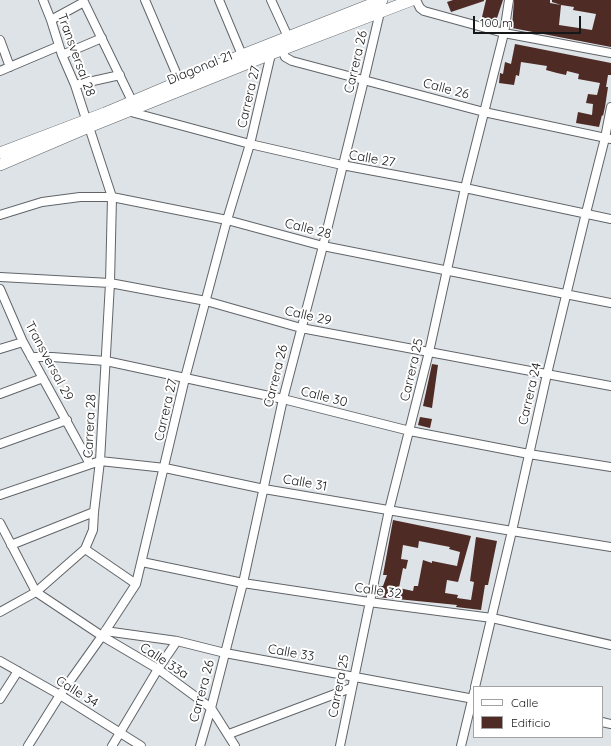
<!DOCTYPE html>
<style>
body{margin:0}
#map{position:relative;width:611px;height:746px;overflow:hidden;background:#dee3e7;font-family:Quicksand,sans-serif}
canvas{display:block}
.legend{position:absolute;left:473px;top:686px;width:130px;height:52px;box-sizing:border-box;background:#fff;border:1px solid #a2a2a3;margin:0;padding:5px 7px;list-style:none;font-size:12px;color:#161719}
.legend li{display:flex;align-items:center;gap:8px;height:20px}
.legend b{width:20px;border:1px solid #a2a2a3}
.scale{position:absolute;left:473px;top:16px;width:108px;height:18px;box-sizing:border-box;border:2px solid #161719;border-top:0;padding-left:5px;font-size:12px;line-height:14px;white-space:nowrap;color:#161719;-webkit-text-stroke:3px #fff;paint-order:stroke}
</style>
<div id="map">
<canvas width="611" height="746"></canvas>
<ul class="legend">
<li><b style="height:5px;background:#fff"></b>Calle</li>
<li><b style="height:11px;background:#4f2b26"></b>Edificio</li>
</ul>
<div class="scale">100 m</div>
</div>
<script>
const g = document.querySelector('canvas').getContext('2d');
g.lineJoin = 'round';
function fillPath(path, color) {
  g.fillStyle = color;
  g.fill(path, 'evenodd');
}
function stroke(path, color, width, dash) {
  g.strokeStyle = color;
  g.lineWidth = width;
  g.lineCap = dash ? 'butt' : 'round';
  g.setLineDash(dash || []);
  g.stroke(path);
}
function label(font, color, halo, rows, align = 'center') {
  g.font = font + ' Quicksand,sans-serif';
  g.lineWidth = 4;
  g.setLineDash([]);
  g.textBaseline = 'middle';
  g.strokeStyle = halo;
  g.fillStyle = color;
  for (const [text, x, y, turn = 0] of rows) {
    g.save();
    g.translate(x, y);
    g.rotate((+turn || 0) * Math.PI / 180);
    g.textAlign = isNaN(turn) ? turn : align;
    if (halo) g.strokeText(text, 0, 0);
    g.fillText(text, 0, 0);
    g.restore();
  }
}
fillPath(new Path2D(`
 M453,0H484V1L451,12L447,2Z
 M486,0H503L496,21L482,17Z
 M514,0H550V3L561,5L552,2V0H611V47L512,28ZM561,5L574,7L573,10L596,14L592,30L559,25Z
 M515,44L611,63V75H608L606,87H608L605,107L603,116L602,115L599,127L576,123L578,112L592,115L593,104L586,103L588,94L597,95L600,83L578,79L579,74L567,71L566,75L557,73L546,70L547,66L521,62L519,76L516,75L514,85L499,83L500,73L503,74L505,62L511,64Z
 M432,364L438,365L432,408L423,406Z
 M420,417L432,419L430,428L418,425Z
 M393,520L471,536L458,582L447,580L445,593L458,595L457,598L471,600L474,582L470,581L476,537L497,541L488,585H485L481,610L456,607L457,605L377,597L379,586H383L387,575H383ZM419,541L450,547L449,549L460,552L457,566L432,561V563L423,560L418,586H414L413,591L399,588L403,568L406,569L408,560L401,559L403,545L418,548Z`), '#4f2b26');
const minor = new Path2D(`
 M43,0L51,20L62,55L75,85L86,119
 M83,0L132,101
 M145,0L180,82
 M219,0L242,55
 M271,0L288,37
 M416,0L420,8L424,11L504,33L611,53
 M51,20L84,2
 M0,40L10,67
 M282,50L285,57L292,61L484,112L611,139
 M62,55L102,38
 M0,71L59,46
 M75,85L120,75
 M131,112L250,144L342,165L465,188L611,219
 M0,215L42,202L80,197H112L227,220L323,246L611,303
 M0,277L110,283L206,301L301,328L611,386
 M0,289L23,342L90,464
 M0,349L23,342
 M31,357H52L106,361L283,399L410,431L529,454L611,467
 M0,394L43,378
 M0,444L67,420
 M0,495L100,461L165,468L264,489L512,531L611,547
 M0,523L36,592L102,636L158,669L211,708L235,746
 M11,545L94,512
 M85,549L136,584
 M142,562L243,583L369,602L492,618L611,645
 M0,612L36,592L85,549L93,530L94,512L100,461L110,283L112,197L89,127
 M105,631L177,641L225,653L474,699
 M0,661L60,695L141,746
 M475,687L512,531L547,374L586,213L605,138L611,107
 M0,699L18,671
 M602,722L611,724
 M229,734L351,688
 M28,746L60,695L102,636L136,584L185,378L227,220L250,144L271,54
 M112,746L158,669L177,641
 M200,746L211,708L243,583L283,399L323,246L364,80L380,12
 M340,746L389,510L429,352L465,188L504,33L509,0
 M461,746L474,692`);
const highway = new Path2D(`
 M0,153L105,113L242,55L382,0
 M0,165L89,127L271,54L412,0`);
stroke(minor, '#616569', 10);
stroke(highway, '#616569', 12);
stroke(minor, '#fff', 8);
stroke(highway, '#fff', 11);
label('13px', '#161719', '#fff', [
 ["Transversal 28",76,55,70],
 ["Carrera 26",356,62,-77],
 ["Diagonal 21",200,68,-22],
 ["Calle 26",446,89,15],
 ["Carrera 27",249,97,-77],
 ["Calle 27",372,159,10],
 ["Calle 28",308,229,14],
 ["Calle 29",308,316,13],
 ["Transversal 29",49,361,62],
 ["Carrera 25",412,370,-77],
 ["Carrera 26",276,376,-76],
 ["Carrera 24",530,394,-77],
 ["Calle 30",324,397,14],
 ["Carrera 27",166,410,-77],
 ["Carrera 28",90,426,-87],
 ["Calle 31",305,483,10],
 ["Calle 32",378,591,8],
 ["Calle 33",291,653,10],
 ["Calle 33a",164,661,33],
 ["Carrera 25",339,686,-79],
 ["Carrera 26",202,691,-75],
 ["Calle 34",77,692,32]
]);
</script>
